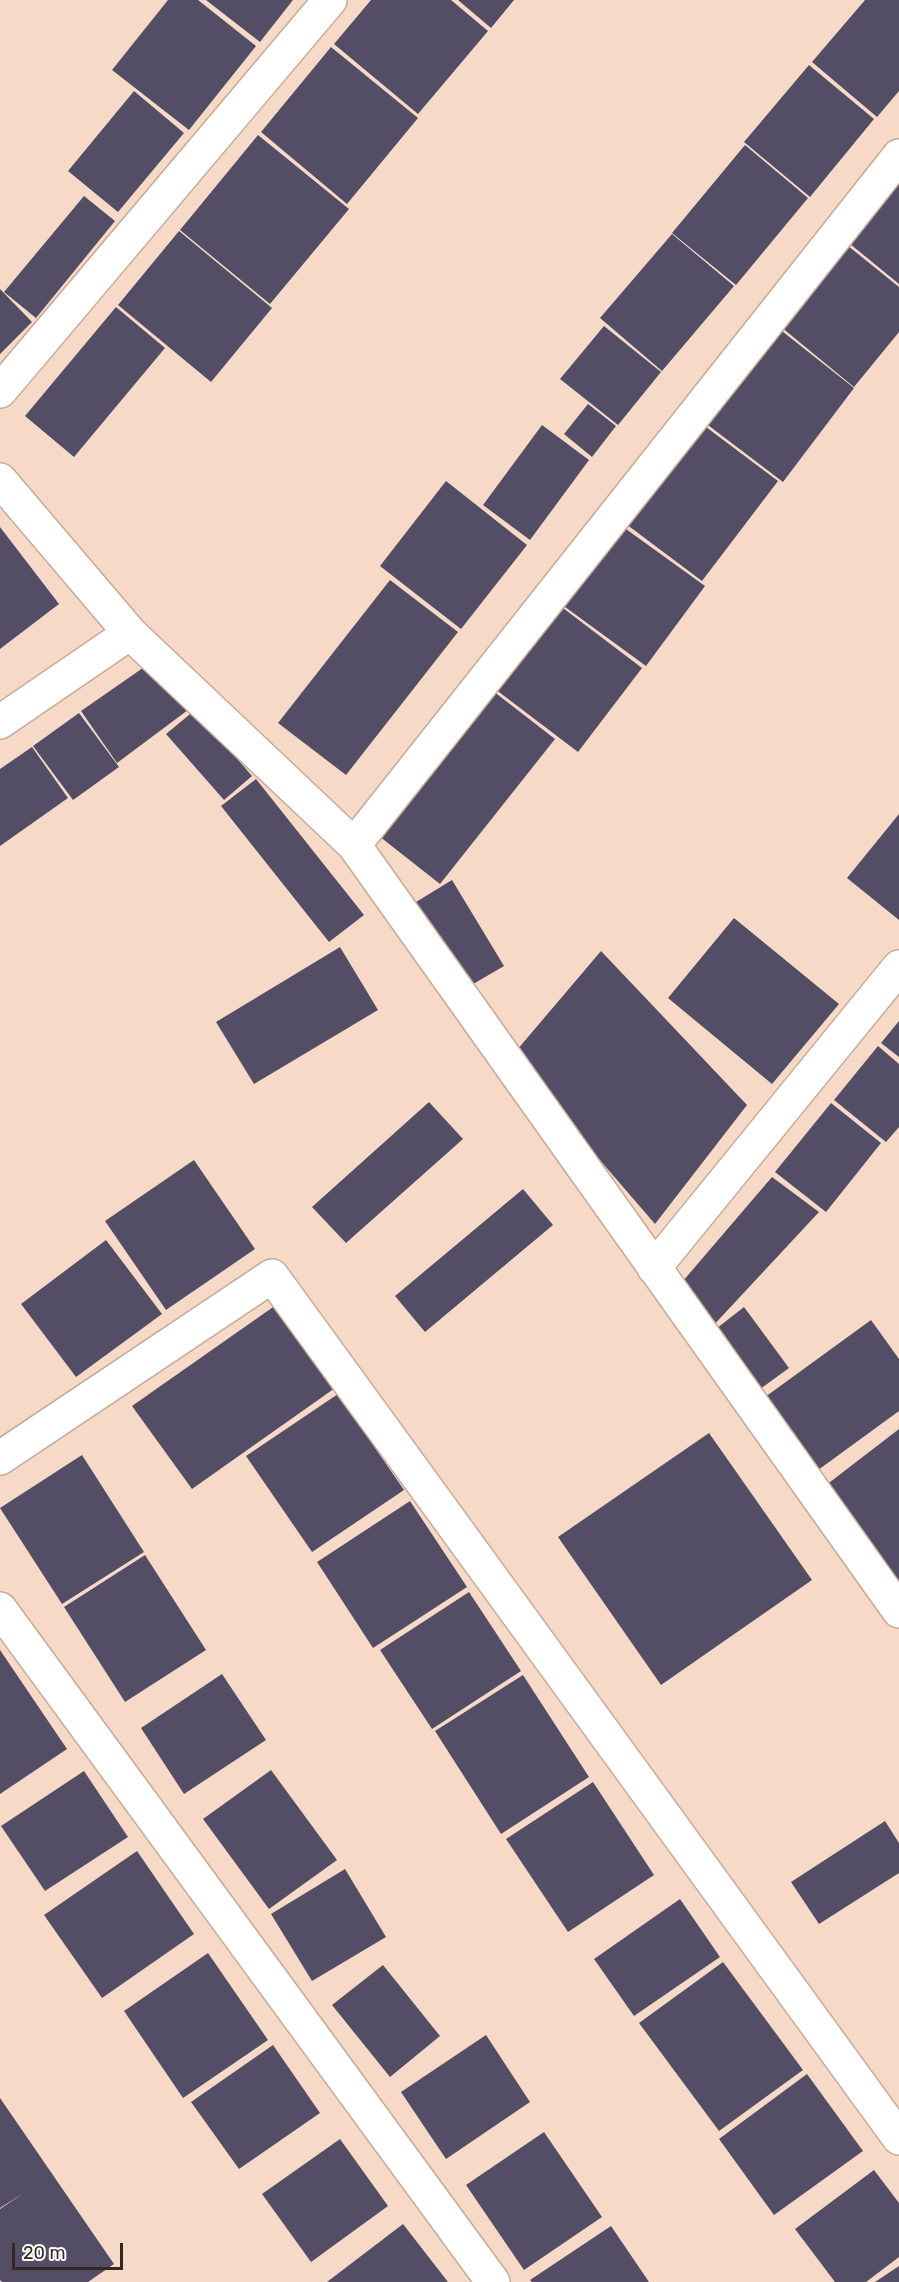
<!DOCTYPE html>
<style>
body{margin:0}
#map{position:relative;width:899px;height:2282px;overflow:hidden;background:#f6d9c7;font-family:Rubik,sans-serif}
canvas{display:block}
.scale{position:absolute;left:12px;top:2243px;width:111px;height:27px;box-sizing:border-box;border:3px solid #342922;border-top:0;padding-left:8px;font-size:18px;line-height:21px;white-space:nowrap;color:#342922;-webkit-text-stroke:4px #fff;paint-order:stroke}
</style>
<div id="map">
<canvas width="899" height="2282"></canvas>
<div class="scale">20 m</div>
</div>
<script>
const g = document.querySelector('canvas').getContext('2d');
g.lineJoin = 'round';
function fillPath(path, color) {
  g.fillStyle = color;
  g.fill(path, 'evenodd');
}
function stroke(path, color, width, dash) {
  g.strokeStyle = color;
  g.lineWidth = width;
  g.lineCap = dash ? 'butt' : 'round';
  g.setLineDash(dash || []);
  g.stroke(path);
}
fillPath(new Path2D(`
 M168,0H198L256,46L189,130L112,70Z
 M206,0H293L260,42Z
 M371,0H451L488,31L418,114L334,44Z
 M458,0H514L491,28Z
 M865,0H899V91L877,117L812,62Z
 M331,47L418,118L347,204L261,132Z
 M809,65L874,119L810,197L744,142Z
 M134,91L184,133L118,212L68,171Z
 M258,135L349,209L270,304L180,230Z
 M745,145L808,198L736,285L672,233Z
 M899,173V284L844,239Z
 M84,196L115,221L36,318L4,292Z
 M179,231L272,308L211,382L118,305Z
 M672,234L734,286L662,371L600,318Z
 M842,241L899,287V332L854,387L775,322Z
 M0,289L32,322L0,354Z
 M116,307L165,348L74,457L25,416Z
 M773,324L854,388L783,482L700,419Z
 M604,326L661,372L618,425L560,379Z
 M588,404L616,426L592,457L564,434Z
 M698,421L778,481L702,581L622,521Z
 M542,425L589,460L530,540L483,505Z
 M446,481L527,545L461,629L380,566Z
 M619,524L705,586L646,666L561,604Z
 M0,527L59,604L0,649Z
 M390,580L458,632L346,775L278,723Z
 M559,605L642,668L578,752L495,689Z
 M150,663L192,707L117,763L81,711Z
 M493,691L555,739L440,884L379,836Z
 M195,710L252,776L224,800L166,734Z
 M79,713L119,767L73,800L33,746Z
 M32,747L68,798L0,846V769Z
 M256,779L364,915L329,942L221,806Z
 M899,814V920L847,878Z
 M452,880L504,966L468,987L416,902Z
 M734,918L839,1004L772,1084L668,998Z
 M340,947L378,1010L254,1084L216,1022Z
 M601,951L747,1105L655,1224L511,1057Z
 M899,1021V1057L881,1043Z
 M878,1046L899,1064V1127L886,1142L834,1100Z
 M429,1102L463,1139L346,1243L312,1207Z
 M831,1103L881,1143L826,1212L775,1172Z
 M194,1160L255,1249L166,1310L105,1221Z
 M772,1177L819,1212L711,1328L677,1288Z
 M523,1189L553,1225L425,1332L395,1296Z
 M106,1240L162,1314L76,1377L21,1304Z
 M276,1305L335,1388L192,1489L132,1406Z
 M744,1307L789,1368L756,1392L712,1332Z
 M871,1320L899,1359V1411L814,1473L761,1400Z
 M338,1394L404,1490L312,1552L246,1456Z
 M899,1429V1588L821,1489Z
 M709,1433L812,1580L661,1685L558,1537Z
 M82,1455L144,1552L62,1604L0,1508Z
 M410,1501L467,1587L373,1648L317,1562Z
 M145,1555L206,1650L125,1702L64,1607Z
 M469,1592L521,1671L432,1729L380,1650Z
 M0,1650L67,1749L0,1794Z
 M222,1674L266,1740L184,1794L141,1728Z
 M523,1675L589,1777L501,1834L435,1731Z
 M271,1770L337,1860L269,1909L203,1819Z
 M84,1771L128,1837L45,1891L1,1826Z
 M593,1782L654,1875L568,1932L506,1839Z
 M885,1821L899,1843V1873L819,1924L791,1882Z
 M137,1851L194,1934L102,1998L44,1915Z
 M345,1869L386,1937L312,1981L271,1914Z
 M680,1899L720,1957L634,2016L594,1959Z
 M208,1953L268,2040L183,2098L124,2011Z
 M723,1962L803,2070L719,2131L639,2023Z
 M383,1965L440,2036L390,2077L332,2005Z
 M486,2035L530,2102L446,2159L401,2092Z
 M273,2045L320,2113L239,2169L191,2102Z
 M807,2074L863,2151L774,2215L719,2139Z
 M0,2098L114,2264L88,2282H2L0,2280V2209L24,2193L0,2208Z
 M544,2132L602,2217L524,2270L466,2185Z
 M340,2139L388,2206L311,2262L262,2194Z
 M874,2170L899,2203V2257L866,2282H835L795,2229Z
 M403,2224L448,2282H327Z
 M611,2226L649,2282H532L530,2280Z
 M899,2266V2282H875Z`), '#534e66');
const minor = new Path2D(`
 M0,391L330,0
 M0,480L130,633L354,845L899,1611
 M0,722L130,633
 M354,845L899,156
 M654,1268L899,967
 M0,1458L272,1276L899,2138
 M0,1609L493,2282`);
stroke(minor, '#c5aa98', 36);
stroke(minor, '#fff', 33);
</script>
